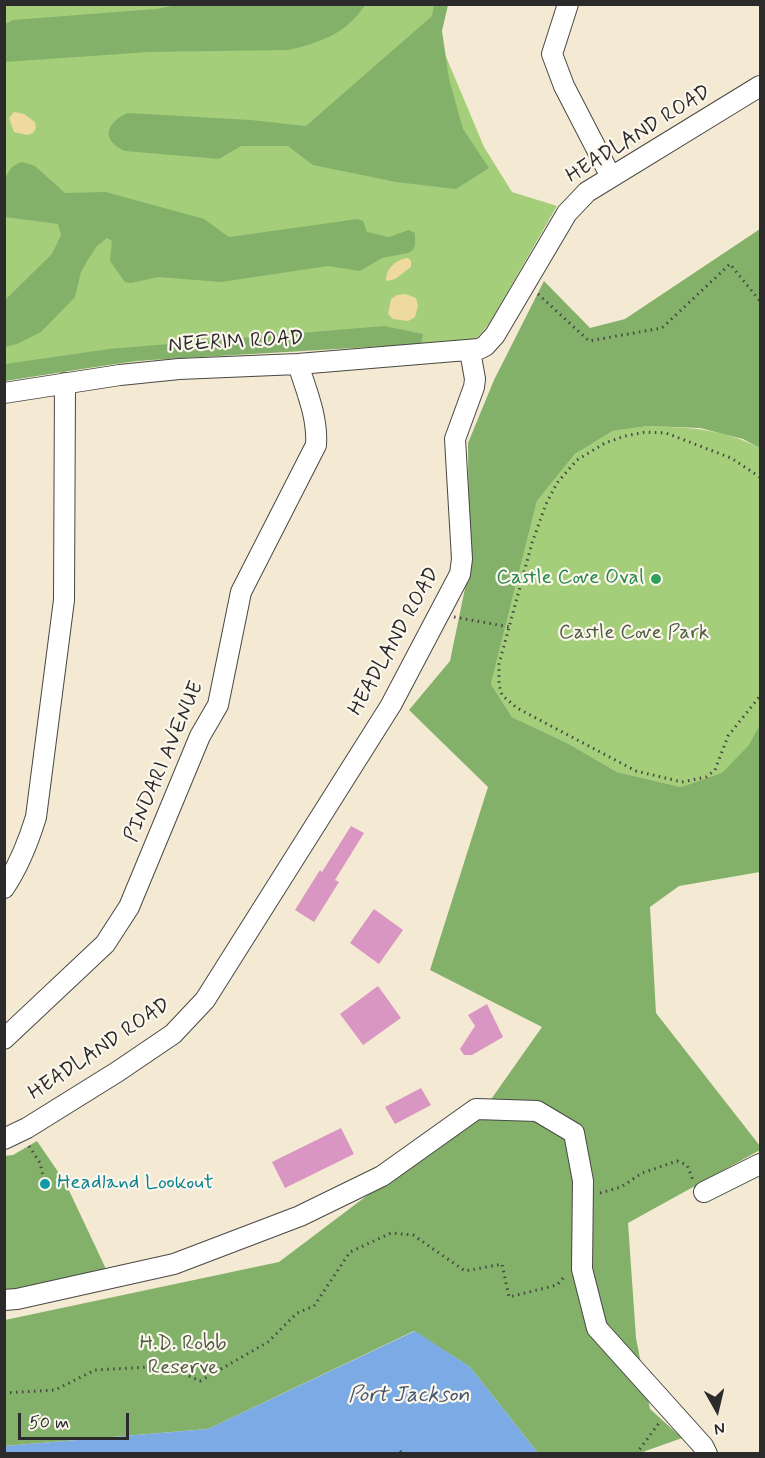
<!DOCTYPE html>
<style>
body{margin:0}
#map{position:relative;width:765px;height:1458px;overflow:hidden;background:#f4e9d2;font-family:Mynerve,sans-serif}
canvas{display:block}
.frame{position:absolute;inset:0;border:6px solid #2b2b2b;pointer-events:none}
.north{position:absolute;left:687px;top:1380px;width:60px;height:60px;-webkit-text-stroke:4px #fbf7ec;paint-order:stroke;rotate:172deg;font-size:16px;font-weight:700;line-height:24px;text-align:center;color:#2b2b2b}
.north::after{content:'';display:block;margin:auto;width:21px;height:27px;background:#2b2b2b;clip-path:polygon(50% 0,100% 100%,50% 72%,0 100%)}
.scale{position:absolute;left:18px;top:1413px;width:111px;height:27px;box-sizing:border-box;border:3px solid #2b2b2b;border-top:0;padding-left:8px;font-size:18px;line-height:21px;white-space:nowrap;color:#2b2b2b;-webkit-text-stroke:4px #fbf7ec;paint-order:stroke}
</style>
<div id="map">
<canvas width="765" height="1458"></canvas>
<div class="frame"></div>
<div class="north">N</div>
<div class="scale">50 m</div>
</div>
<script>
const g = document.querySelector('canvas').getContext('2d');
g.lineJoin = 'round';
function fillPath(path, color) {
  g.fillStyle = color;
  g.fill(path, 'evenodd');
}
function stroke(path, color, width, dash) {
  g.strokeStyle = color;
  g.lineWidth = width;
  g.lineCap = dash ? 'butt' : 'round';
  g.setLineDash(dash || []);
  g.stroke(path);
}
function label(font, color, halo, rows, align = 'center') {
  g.font = font + ' Mynerve,sans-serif';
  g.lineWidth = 4.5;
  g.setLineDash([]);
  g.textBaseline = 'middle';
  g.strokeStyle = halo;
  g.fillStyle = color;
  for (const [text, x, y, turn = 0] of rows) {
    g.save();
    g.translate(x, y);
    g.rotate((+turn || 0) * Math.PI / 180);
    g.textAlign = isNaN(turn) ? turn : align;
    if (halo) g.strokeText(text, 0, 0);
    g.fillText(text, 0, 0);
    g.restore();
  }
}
fillPath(new Path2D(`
 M5,5H445L439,40L484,147L512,192L557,206L489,324L476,339L457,342L225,350L5,378Z
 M648,426C691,428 721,428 760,448V724L750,745L722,774L681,787L617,772L569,744L512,717L491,684L537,501L575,454L613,431Z`), '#a4ce7a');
fillPath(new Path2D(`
 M183,4L365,5C347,33 320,43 288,50L149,52L5,62V24L13,20L156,9Z
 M434,5H448L442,31L449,79L463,129L489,168L456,189L396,182L313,165L288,146H241L219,159L125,151C101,140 105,124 127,113L251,120L306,126L432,16Z
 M23,162L35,166L65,193L106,192L204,219L229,237L358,219L363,221L367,232L389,237L409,230L415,233V245L413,250L408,253L382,258L360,271L328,266L221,282L158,277L131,283L125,282L110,261L112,241L107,238L97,246L87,261L81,272L75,297L41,332L17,344L5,347V300L52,254L61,235L58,224L5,217C2,198 0,166 23,162Z
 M760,229V448L743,439L700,428L648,426L613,431L575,454L537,501L491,684L512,717L569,744L617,772L681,787L722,773L749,745L760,724V872L679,886L650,907L656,1013L760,1146V1150L628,1223L636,1338L650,1409L682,1438L640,1453H538L470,1367L414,1331L208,1429L5,1446V1320L279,1262L487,1105L542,1027L430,970L488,787L409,710L450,661L469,569L468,443L494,380L544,281L590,328L625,319Z
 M384,326L423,334L421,344L134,361L5,381V364L109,349Z
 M37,1141L65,1182L106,1269L14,1292H5L4,1156L13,1155Z`), '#83b16a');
fillPath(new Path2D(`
 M14,112L24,114L35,122L36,128L33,133L27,135L14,132L9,118Z
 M408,258L411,261V267L395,279L388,281L386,280C386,268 397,259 408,258Z
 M406,294L416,298L418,306L415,317L408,321L393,319L388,314L391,299L397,295Z`), '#eeda9e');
fillPath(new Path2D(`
 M415,1331L470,1367L538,1453H5V1446L208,1429Z`), '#7baae5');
fillPath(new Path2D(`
 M351,826L364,833L335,880L339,882L314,922L295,910L320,870L322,872Z
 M374,909L403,930L379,964L350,943Z
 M378,986L401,1018L363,1045L340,1014Z
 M487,1004L503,1037L472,1055H464L460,1049L475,1026L468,1015Z
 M421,1088L431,1105L395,1124L385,1107Z
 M341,1128L354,1154L285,1188L272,1162Z`), '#da96c2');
const minor = new Path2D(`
 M568,4L552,54L564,86L611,177
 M4,393L120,375L179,369L298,364L479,349L485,346L495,335L567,213L587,192L760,86
 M4,888C19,866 28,843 36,817L64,600L65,383
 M4,1039L105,944L129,907L200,736L218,705L241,592L316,445C318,417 306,390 298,364
 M4,1139L27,1128L117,1072L173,1034L205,1000L391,705L460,574L462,559L455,439L474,387L475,379L470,351
 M704,1192L760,1164
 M4,1300L17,1299L174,1264L300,1216L382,1176L476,1109L537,1111L574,1133L583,1181L582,1269L597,1328L703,1446L707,1454`);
stroke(minor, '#494844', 22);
stroke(new Path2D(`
 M538,294L589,341L662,328L730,264L760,301
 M760,477L731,458L666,433L646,432L625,436L605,443L577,460L557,483L546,504L532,543L499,664V685L502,695L517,708L636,771L682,782L706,777L715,770L728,736L760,696
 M454,617L510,627
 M29,1146L40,1163L45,1184
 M600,1193L621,1187L642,1173L677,1161L687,1165L693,1180
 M4,1393L55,1390L95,1370L167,1366L200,1381L268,1342L297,1313L314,1306L350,1252L391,1233L413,1235L465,1271L502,1264L509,1297L557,1285L566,1275
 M400,1451L403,1454
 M636,1454L659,1423`), '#494844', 3, [1.5, 4.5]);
stroke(minor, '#fff', 20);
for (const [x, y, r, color] of [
 [656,579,6,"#2e9e5b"],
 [45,1184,6,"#0f9aa8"]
]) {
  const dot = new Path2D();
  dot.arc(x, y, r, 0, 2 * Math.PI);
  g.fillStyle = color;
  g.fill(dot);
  stroke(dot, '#fbf7ec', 2);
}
label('21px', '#2b2b2b', '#fbf7ec', [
 ["HEADLAND ROAD",639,135,-32],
 ["NEERIM ROAD",236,343,-3],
 ["HEADLAND ROAD",395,642,-61],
 ["PINDARI AVENUE",165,762,-67],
 ["HEADLAND ROAD",100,1050,-34]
]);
label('21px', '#27864d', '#fbf7ec', [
 ["Castle Cove Oval",644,579]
], 'right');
label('21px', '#4f5c43', '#fbf7ec', [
 ["Castle Cove Park",634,634],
 ["H.D. Robb",183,1345],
 ["Reserve",183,1369]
]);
label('21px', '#0d838f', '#fbf7ec', [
 ["Headland Lookout",57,1184]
], 'left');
label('italic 22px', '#47576c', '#fbf7ec', [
 ["Port Jackson",409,1396]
]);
</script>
